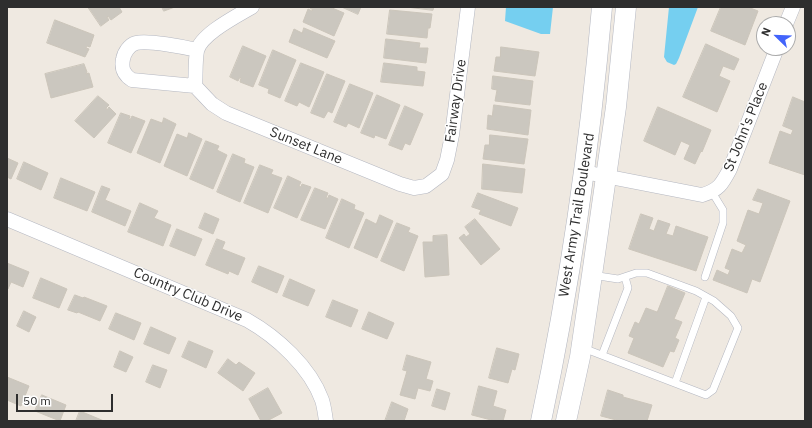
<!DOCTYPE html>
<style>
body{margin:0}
#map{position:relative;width:812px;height:428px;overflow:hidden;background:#efe9e1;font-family:"IBM Plex Sans",sans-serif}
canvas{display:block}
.frame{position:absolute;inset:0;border:8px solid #2e2e2e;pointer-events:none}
.north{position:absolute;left:756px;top:16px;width:40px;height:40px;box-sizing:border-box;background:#fff;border:1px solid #ababab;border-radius:50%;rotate:293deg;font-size:11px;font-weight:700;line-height:16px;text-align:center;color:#2e2e2e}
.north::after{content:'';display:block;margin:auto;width:14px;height:18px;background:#4264fb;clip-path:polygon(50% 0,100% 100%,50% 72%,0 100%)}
.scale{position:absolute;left:16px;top:394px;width:97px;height:18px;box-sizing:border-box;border:2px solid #2e2e2e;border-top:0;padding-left:5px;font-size:12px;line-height:14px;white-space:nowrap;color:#2e2e2e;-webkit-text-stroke:3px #fff;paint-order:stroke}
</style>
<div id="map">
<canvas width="812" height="428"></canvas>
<div class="frame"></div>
<div class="north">N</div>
<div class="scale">50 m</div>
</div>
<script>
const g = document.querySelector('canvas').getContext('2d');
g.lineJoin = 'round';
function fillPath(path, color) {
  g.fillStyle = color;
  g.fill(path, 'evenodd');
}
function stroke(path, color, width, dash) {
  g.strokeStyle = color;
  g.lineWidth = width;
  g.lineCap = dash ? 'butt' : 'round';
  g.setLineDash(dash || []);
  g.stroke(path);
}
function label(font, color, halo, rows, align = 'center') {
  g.font = font + ' "IBM Plex Sans",sans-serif';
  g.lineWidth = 3;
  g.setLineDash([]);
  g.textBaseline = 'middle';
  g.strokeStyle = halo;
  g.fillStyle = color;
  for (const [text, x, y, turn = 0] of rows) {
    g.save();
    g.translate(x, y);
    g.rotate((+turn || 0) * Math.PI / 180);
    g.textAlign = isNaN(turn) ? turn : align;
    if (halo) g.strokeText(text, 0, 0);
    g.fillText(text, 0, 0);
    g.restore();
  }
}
fillPath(new Path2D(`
 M506,7H553L550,34H541L505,21Z
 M669,7H698L679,58L676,64L674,65L667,62L664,57Z`), '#75cff0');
const building = new Path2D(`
 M88,7H119L122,12L111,20L108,16L107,17L109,20L101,26Z
 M162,7H175L164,11Z
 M310,7H330L344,13L334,36L303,22L308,9L312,11L313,10L310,8Z
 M342,7H361L358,14Z
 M407,7H434L433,10Z
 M721,7H748L758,11L745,45L711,31Z
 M390,10L432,14L430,28H428L427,38L387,34Z
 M55,20L94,35L90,47L87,46L86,48L89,49L85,57L47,43Z
 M304,28L335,41L327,58L289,42L294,29L302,33Z
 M386,39L420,43L419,48H428L426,63L384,58Z
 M706,44L739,59L734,70L723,66L719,76L730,81L717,112L683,97Z
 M243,46L266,56L253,87L240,82L241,78L240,77L238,81L230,77Z
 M501,47L539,52L535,76L494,71L496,57H500Z
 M273,50L296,60L280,98L268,93L269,89L259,85Z
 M301,63L324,72L309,107L299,102L297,106L285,101Z
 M384,63L417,67V71L425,72L423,86L381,82Z
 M84,64L87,72L86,74L89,73L93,87L51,98L45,74Z
 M327,74L345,81L332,113L328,111L324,118L311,113Z
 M493,76L533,81L530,105L495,101L497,90L492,89Z
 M350,84L373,93L359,128L348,123L346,127L334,122Z
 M377,95L400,105L386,139L375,135L374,138L361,133Z
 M98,96L109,105L106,108L107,110L109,107L116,114L94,138L75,121Z
 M793,97L805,102V175L769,163L780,131L791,135L793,130L783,126Z
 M494,105L531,110L528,135L487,129L488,115L492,116Z
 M405,106L423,114L410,145L405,143L402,150L389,145Z
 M658,107L711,130L702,152L701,151L695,164L684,159L690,145L681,141L675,155L644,141Z
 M121,113L130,116L129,119L130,120L132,116L145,121L131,153L108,143Z
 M164,118L176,124L160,163L137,153L151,119L162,123Z
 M189,133L202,139L187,176L164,166L177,134L187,138Z
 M490,135L528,139L524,164L483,159L485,145H489Z
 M206,141L219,146L217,150L227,155L213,189L190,179Z
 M233,154L245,159L244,163L254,167L240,202L217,192Z
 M7,158L18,163L11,179L7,177Z
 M24,162L48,173L41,190L17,179Z
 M483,164L525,169L522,193L482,189Z
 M260,165L273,170L271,174L282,178L268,213L244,203Z
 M288,176L301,182L299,186L301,187L302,184L311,187L297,218L274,208Z
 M61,178L95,192L87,211L54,198Z
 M102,186L110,189L105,200L131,211L125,226L92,212Z
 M315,188L328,193L326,198H328L329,195L338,199L325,229L301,220Z
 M758,189L790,201L760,282L752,279L747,293L713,280L717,270L728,275L730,270L725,268L732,249L742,253L746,245L737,241L748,210L759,214L763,203L753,200Z
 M478,193L518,208L511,226L479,214L481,210L472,207Z
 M342,199L355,205L354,209L364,213L349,248L326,238Z
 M140,203L158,211L154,218L171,225L163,246L128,232Z
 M205,213L219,219L213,234L199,228Z
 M641,214L653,218L649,229L654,231L658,220L670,224L666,234L673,236L676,226L708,237L696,271L629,249Z
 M380,215L393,221L377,258L354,248L366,219L376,224Z
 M475,219L500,249L481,265L459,238L464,234L466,237L470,234L465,227Z
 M397,223L410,228L408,232L418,236L404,271L381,261Z
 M177,229L202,239L195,256L170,246Z
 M447,235L449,275L425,277L423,242H433V236Z
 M217,239L225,242L222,249L245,258L238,275L229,271L228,274L206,265Z
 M7,263L29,272L23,287L11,282L8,289L7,288Z
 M259,266L284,276L277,293L252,282Z
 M41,278L67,289L59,308L33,298Z
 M290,279L315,290L308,306L283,296Z
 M668,286L685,293L674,319L682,322L675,338L679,340L674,352L670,351L663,367L628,353L634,338L629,336L635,322L639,324L646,308L657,312Z
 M75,295L83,298L84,297L107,306L100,321L78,312L77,313L68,310Z
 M333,300L358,310L351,327L326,317Z
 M24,311L36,317L29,332L17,326Z
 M369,312L394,323L387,339L362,329Z
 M116,313L141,323L134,340L109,329Z
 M151,327L176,338L169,354L144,344Z
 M189,341L213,351L206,368L182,357Z
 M497,348L519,354L515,370L512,369L508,383L489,378Z
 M120,351L133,357L126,372L114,367Z
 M407,355L431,362L426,379L433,381L430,391L418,388L415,399L400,395L407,371L403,370Z
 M228,359L236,365L239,362L255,373L243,391L218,373Z
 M153,365L167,370L160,388L146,382Z
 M7,377L29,386L21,406L7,400Z
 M479,386L497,391L493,406L506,410L503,421H495L472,415Z
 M268,388L282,413L267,421H261L249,399Z
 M437,389L450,393L445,410L432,406Z
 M608,390L623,395V397L652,405L647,421H620L601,416Z
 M42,395L66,405L60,421L35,411Z
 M392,402L408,409L404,421H385Z
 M80,411L104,421H76Z`);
fillPath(building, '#cbc7bf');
stroke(building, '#cbc5ba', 1);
const lane = new Path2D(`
 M705,277L723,223V210L712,192
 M583,348L706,395L713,390L738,328L731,316L714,301L696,291L647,273H636L618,279L592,275
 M602,355L628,288L625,277
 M675,383L706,297`);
const street = new Path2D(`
 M786,24L793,7
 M195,86L212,104L226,113L400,184L414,188L426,186L442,174L447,160L452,135L468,7
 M195,86L132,80C124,75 121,69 123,59C124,53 129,45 136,43C148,40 184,47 197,50
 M195,86C196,75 195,62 197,51C201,34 237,16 252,7
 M584,172L702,195C719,190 722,184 730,169L777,48
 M7,219L247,320C277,337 310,367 322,400C324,406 325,414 326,421`);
const secondary = new Path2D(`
 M541,421C570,285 590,145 602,7
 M566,421L580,357L592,275L616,107L626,7`);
stroke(lane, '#b4b7c1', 8);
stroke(street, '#b4b7c1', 15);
stroke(secondary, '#b4b7c1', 21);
stroke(lane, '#fff', 7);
stroke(street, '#fff', 14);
stroke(secondary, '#fff', 20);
label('14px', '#2e2e2e', '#fff', [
 ["Fairway Drive",456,101,-82],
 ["St John's Place",746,127,-68],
 ["Sunset Lane",306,146,22],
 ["West Army Trail Boulevard",577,215,-81],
 ["Country Club Drive",188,295,23]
]);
</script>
